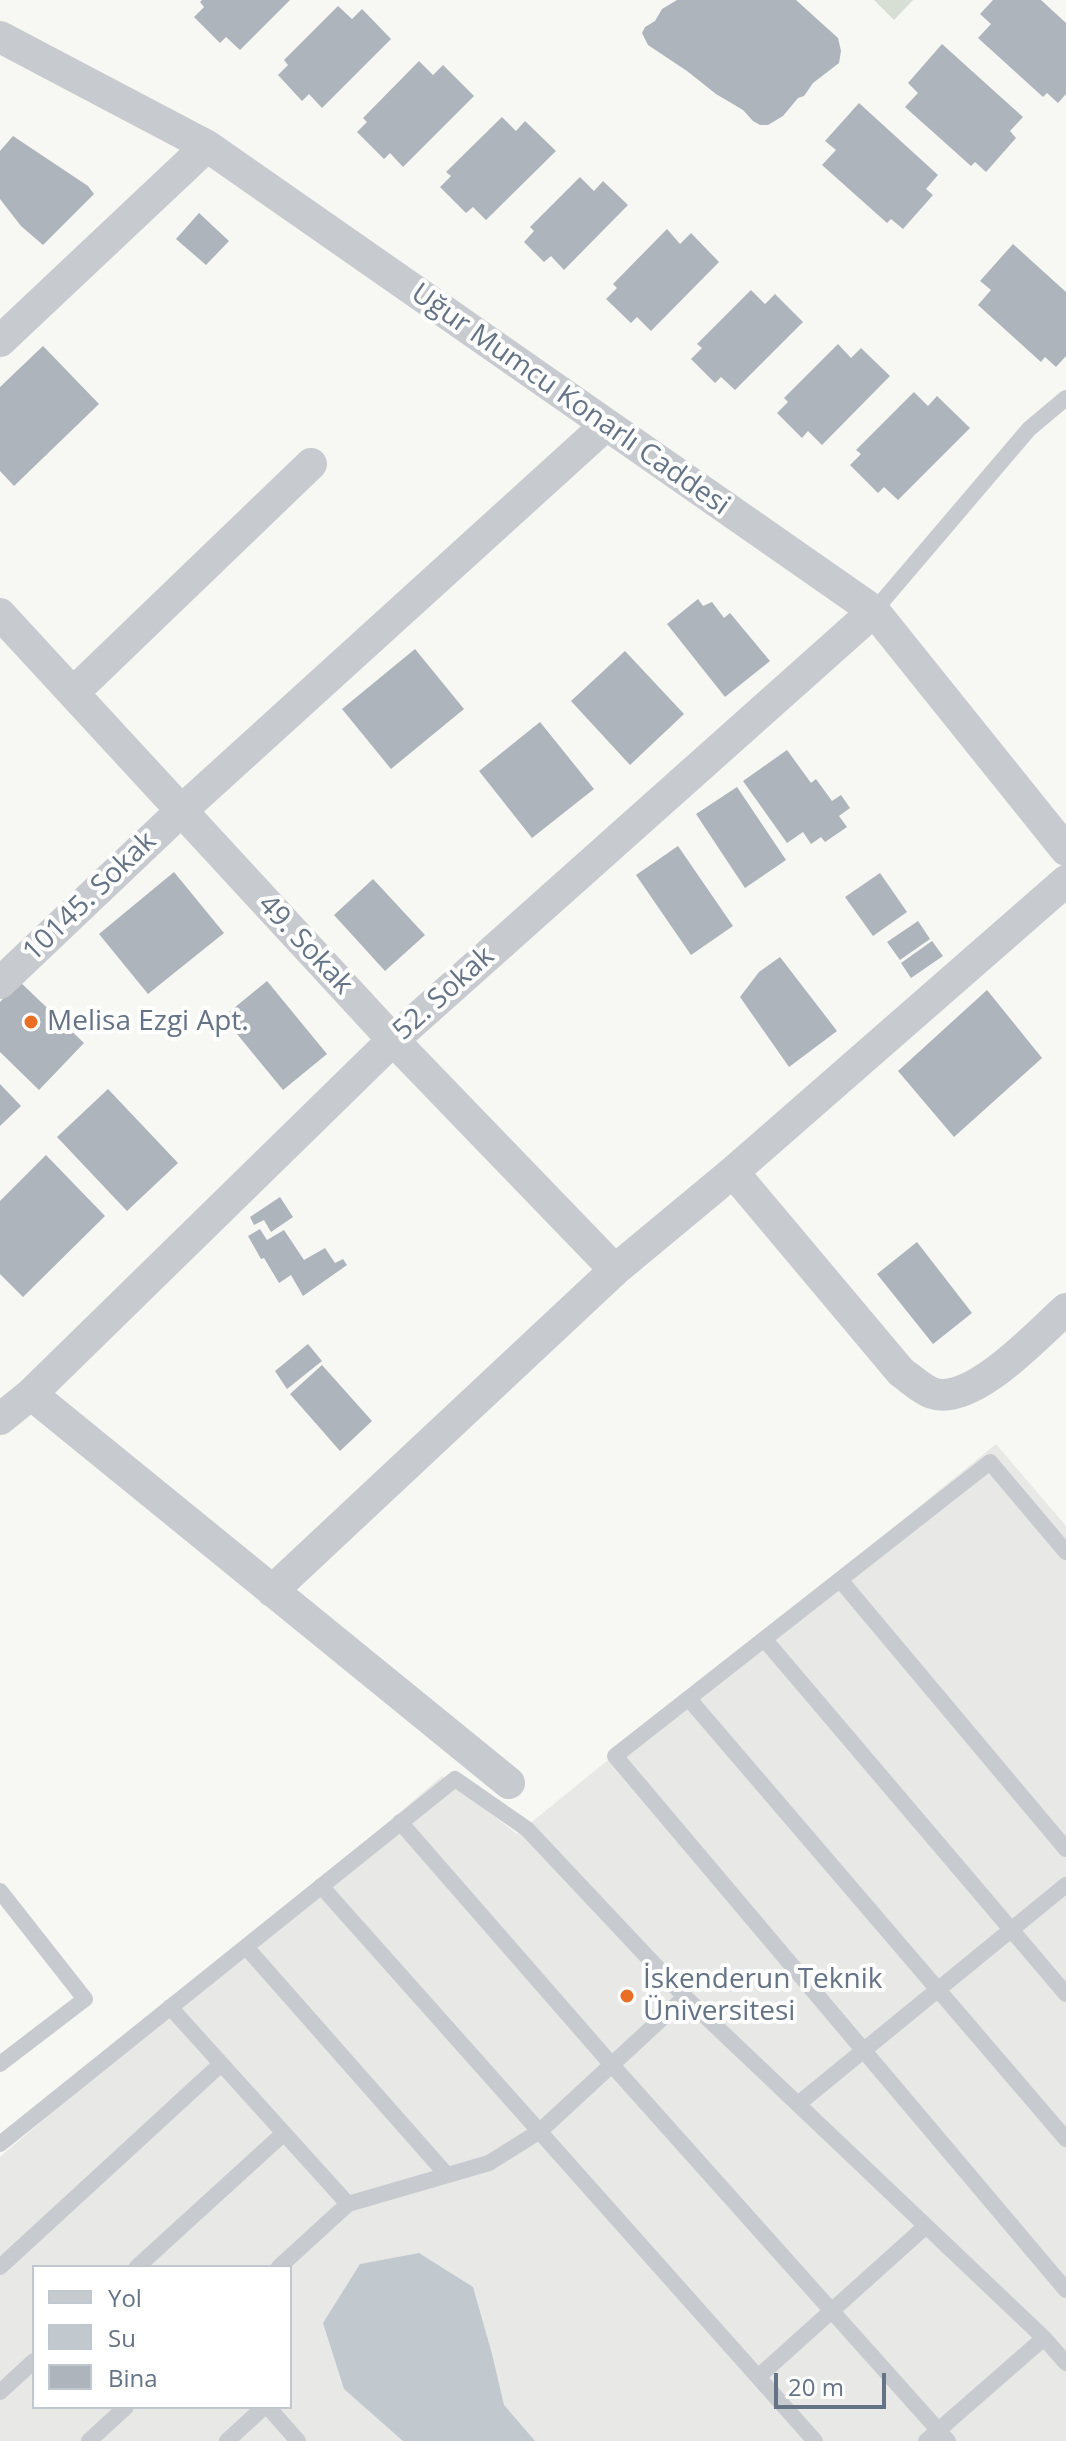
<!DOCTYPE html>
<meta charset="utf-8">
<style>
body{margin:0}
#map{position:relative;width:1066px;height:2441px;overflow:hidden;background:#f7f7f4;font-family:"Open Sans",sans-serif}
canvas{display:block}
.legend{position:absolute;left:32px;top:2265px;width:260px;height:144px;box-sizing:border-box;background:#fff;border:2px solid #c1c7cf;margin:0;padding:10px 14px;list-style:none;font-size:24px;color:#657386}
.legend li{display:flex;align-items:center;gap:16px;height:40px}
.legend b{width:40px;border:2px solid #c1c7cf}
.scale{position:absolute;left:774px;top:2373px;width:112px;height:36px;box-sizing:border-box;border:4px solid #657386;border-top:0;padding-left:10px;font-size:24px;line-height:28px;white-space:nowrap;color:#657386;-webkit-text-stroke:6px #fff;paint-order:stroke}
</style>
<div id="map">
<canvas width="1066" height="2441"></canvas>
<ul class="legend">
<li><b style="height:10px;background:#c7cace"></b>Yol</li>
<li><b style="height:22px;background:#c1c9cf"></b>Su</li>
<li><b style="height:22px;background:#aeb4bb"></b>Bina</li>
</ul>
<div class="scale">20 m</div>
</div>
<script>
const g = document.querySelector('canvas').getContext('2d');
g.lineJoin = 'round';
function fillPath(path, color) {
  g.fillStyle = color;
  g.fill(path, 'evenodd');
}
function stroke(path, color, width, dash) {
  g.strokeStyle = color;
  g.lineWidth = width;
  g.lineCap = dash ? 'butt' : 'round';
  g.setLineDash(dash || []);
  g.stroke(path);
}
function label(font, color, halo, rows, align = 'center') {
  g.font = font + ' "Open Sans",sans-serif';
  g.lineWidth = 8;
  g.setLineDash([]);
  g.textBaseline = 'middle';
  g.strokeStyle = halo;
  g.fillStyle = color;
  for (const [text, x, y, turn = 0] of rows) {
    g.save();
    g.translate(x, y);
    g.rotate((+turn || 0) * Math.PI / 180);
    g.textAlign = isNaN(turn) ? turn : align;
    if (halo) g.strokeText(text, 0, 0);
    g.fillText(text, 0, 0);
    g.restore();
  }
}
fillPath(new Path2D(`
 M996,1444L1066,1526V2441H0V2157L442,1776L517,1834ZM34,2267H290V2407H34Z`), '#e8e8e7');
fillPath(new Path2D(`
 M874,0H913L894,20Z`), '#d7dfd5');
fillPath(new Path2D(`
 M419,2253L473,2287L492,2354L504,2405L535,2441H403L344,2389L323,2323L360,2264Z`), '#c1c9cf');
fillPath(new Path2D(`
 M202,0H290L240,50L226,37L220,43L194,17L204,7L200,2Z
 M677,0H796L838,38L841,51L839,63L813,83L804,96L798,98L783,116L768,125H760L753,121L743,110L716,94L687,71L648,45L642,33L645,27L655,21L662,9Z
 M993,0H1041L1066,23V94L1058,103L1047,93L1043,97L978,38L991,24L980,14Z
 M338,6L352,19L362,9L391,39L322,108L309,94L302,101L278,75L288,65L284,60Z
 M942,44L1023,117L1010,131L1016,138L986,172L975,162L971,166L905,107L918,93L908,83Z
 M419,61L433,75L443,65L474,96L403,167L390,153L384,159L357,132L367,122L363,118Z
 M859,103L938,175L926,189L933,195L903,229L891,219L887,223L822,165L836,150L825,141Z
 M502,117L516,131L525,121L556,151L486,220L473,207L466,213L440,187L451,176L446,172Z
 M13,136L88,186L94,194L43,245L21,226L0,199V151Z
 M580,177L594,191L603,181L628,205L564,270L551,256L544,262L524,242L534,231L530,227Z
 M199,213L229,241L206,265L176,239Z
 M667,229L680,244L691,233L719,262L651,331L637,317L631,323L606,299L617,288L613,284Z
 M1013,244L1066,292V356L1056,367L1045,357L1041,362L978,305L991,290L980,281Z
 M751,290L765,304L775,294L803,322L735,390L721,377L715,383L691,359L702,348L697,344Z
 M838,344L851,358L861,348L890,376L822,445L808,431L802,438L777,413L788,402L784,398Z
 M43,346L99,404L14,486L0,471V387Z
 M914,392L928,406L937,396L970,428L898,500L884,487L878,493L850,465L861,454L856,450Z
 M698,599L703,606L712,602L724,618L730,613L770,661L725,697L667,624Z
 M415,649L464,709L391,769L342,709Z
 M625,651L684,714L630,765L571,701Z
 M540,722L594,789L532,838L479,771Z
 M787,750L811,783L816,779L832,801L841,795L850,808L839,816L847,827L825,842L821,837L811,844L803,832L787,843L743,781Z
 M737,787L786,860L745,888L696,814Z
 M678,846L733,926L691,955L636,875Z
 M174,872L224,933L148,994L99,934Z
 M880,873L907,912L873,936L845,897Z
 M373,879L425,935L385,971L334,915Z
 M918,921L930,939L900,960L887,942Z
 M932,941L943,956L911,978L901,963Z
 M780,957L837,1031L789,1067L740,997L759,972Z
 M19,981L84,1043L39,1090L0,1052V1002Z
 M267,981L327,1054L283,1090L223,1017Z
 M987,990L1042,1058L954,1137L898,1071Z
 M0,1084L21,1106L0,1126Z
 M108,1089L178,1163L127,1211L57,1137Z
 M46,1155L105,1216L23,1297L0,1274V1201Z
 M280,1197L293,1217L271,1232L264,1220L254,1225L250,1217Z
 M260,1229L267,1240L284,1230L304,1260L325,1248L335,1263L343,1259L347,1265L303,1296L291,1275L279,1283L264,1258L261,1259L248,1236Z
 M917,1242L972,1313L933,1344L877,1274Z
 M308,1344L322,1361L287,1389L275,1371Z
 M322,1365L372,1421L340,1451L290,1394Z`), '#aeb4bb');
stroke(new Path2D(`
 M874,611L1029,429L1066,398
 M1066,1552L990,1462L615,1756L1066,2290
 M841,1581L1066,1849
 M765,1640L1066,1994
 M689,1699L1066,2139
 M400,1822L612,2065L948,2441
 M321,1886L815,2441
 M0,1891L85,1999L0,2064
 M246,1947L447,2175
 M170,2007L348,2204
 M798,2104L1066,1885
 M0,2144L455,1779L527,1829L685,1997L1044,2338L1066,2363
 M0,2267L221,2064
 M137,2267L284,2133
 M279,2267L348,2204L489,2163L540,2131L685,1997
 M758,2377L926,2226
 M0,2392L34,2361
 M268,2407L298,2441
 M89,2441L126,2407
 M227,2441L264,2407
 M926,2441L1044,2338`), '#c7cace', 16);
stroke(new Path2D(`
 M0,37L207,146L874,611L1066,850
 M0,341L207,146
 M0,614L393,1040L615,1270
 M73,693L311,464
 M0,983L181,811L606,425
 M733,1172L901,1372C910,1378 921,1389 932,1393C972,1407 1038,1334 1066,1309
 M31,1394L509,1783
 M0,1419L31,1394L393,1040L874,611
 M272,1591L615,1270L733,1172L1066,881`), '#c7cace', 32);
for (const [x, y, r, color] of [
 [31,1022,8,"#e86f23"],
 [627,1996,8,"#e86f23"]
]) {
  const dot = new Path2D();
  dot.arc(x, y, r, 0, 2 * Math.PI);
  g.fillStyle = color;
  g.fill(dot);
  stroke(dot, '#fff', 3);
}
label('28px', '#657386', '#fff', [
 ["Uğur Mumcu Konarlı Caddesi",570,400,35],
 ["10145. Sokak",90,897,-44],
 ["49. Sokak",305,945,47],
 ["52. Sokak",444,994,-42]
]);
label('28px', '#657386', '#fff', [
 ["Melisa Ezgi Apt.",47,1022],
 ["İskenderun Teknik",643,1980],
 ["Üniversitesi",643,2012]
], 'left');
</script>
